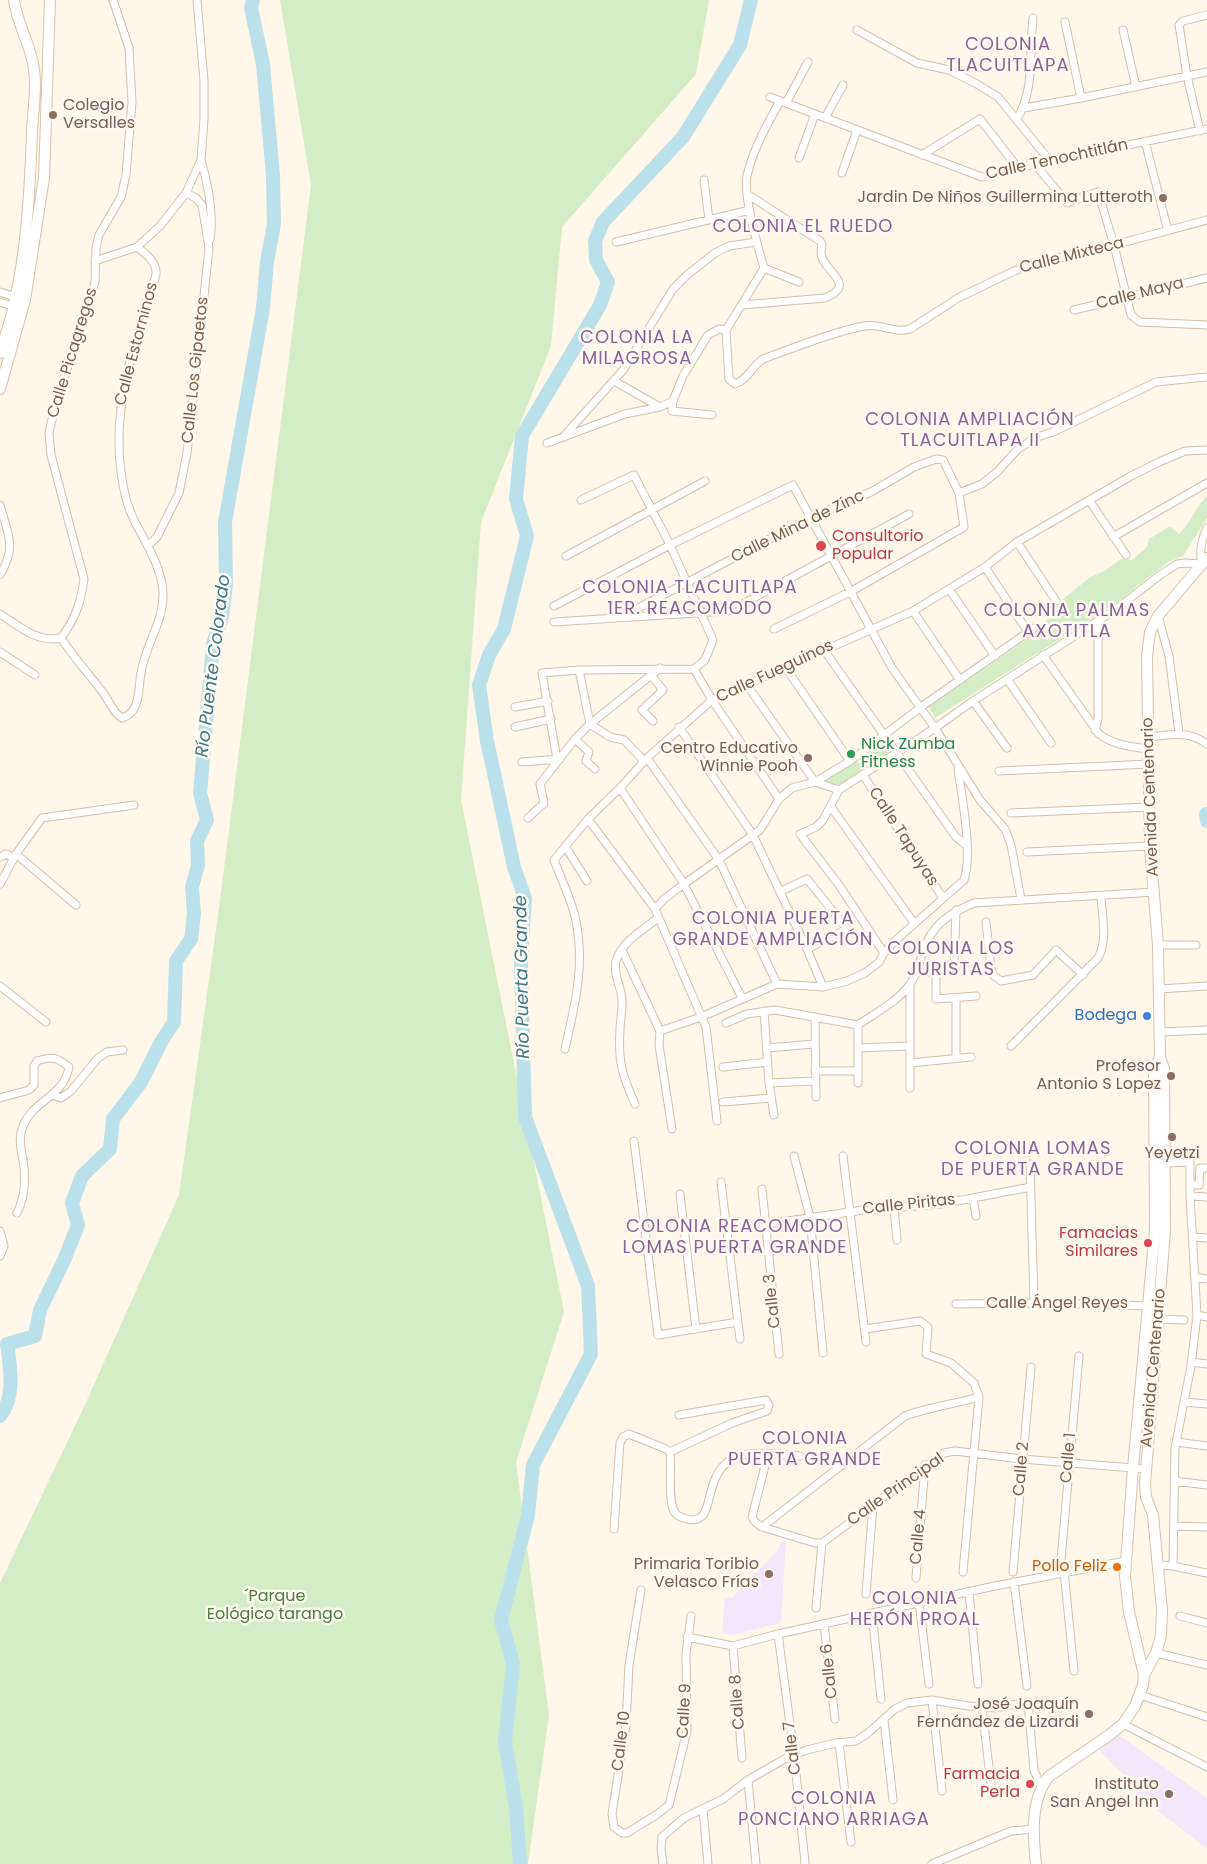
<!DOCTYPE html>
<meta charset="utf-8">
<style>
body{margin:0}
canvas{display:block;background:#fef7ea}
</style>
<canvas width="1207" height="1864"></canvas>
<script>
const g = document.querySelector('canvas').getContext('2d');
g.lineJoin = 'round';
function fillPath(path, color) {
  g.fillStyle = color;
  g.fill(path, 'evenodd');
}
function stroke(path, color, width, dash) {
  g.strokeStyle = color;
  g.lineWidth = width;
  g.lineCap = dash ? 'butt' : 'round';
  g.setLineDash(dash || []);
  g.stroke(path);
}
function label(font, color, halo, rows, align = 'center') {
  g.font = font + ' Poppins,sans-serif';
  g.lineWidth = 5;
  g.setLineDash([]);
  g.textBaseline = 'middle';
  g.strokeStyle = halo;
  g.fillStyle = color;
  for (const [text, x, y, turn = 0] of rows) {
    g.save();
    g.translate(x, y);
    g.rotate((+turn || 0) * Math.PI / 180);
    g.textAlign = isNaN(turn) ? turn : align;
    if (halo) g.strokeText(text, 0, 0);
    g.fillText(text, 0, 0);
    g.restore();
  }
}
fillPath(new Path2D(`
 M782,1540L786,1541L781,1623L730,1635L722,1632L725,1598H732L778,1550Z
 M1119,1735L1207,1798V1849L1132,1790L1135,1786L1099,1750Z`), '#f4e6fb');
fillPath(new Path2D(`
 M280,0H709L696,74L562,227L551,346L481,522L461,800L564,1312L516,1462L549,1715L528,1864H0V1583L83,1409L179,1195L219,908L311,185Z
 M1207,496V518L1183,556L1168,562L1116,603L935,718L929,707L1036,633L1062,600L1089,578L1104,571L1121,559L1132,560L1147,547L1149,539L1170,526L1179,534C1192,522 1195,507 1207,496Z
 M885,738L895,753L869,769L864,753Z
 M855,760L862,765L860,773L842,785L819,781Z`), '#d4edc6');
stroke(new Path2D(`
 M1206,814L1207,821
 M0,1416C16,1397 10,1366 7,1344L35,1336L40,1310L65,1258L78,1225L72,1203L82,1176L110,1149L113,1119L141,1082L161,1042L174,1022L176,961L191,939L194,914L192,887L198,865L197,841L207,820L200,793L213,644L222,617L226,584L225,522L263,308L267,262L274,224L273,176L263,64L251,8L253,0
 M520,1864L516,1807L505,1742L513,1664L501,1620L528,1515L533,1465L591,1354L588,1286L525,1117L521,961L525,898L514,867L487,741L479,685L489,655L504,629L527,536L516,499L522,436L600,305L608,282L596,260L595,241L603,222L683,137L740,45L751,0`), '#bce0e9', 14);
const street = new Path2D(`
 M1065,22L1081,98
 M857,30L917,63L949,70L975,83L998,97L1050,161
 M1123,30L1136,87
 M770,97L982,177L1035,164L1207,129
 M780,101C767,125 753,149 747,176C743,196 758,247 764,268L726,330L729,379L735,384C748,380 752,366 763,359C796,347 830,333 864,326C881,323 894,334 910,329L958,298L1014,271L1045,261L1114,245L1207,220
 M786,103L808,62
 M1024,108L1081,98L1207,72
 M825,118L843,85
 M1017,119C1035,90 1029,52 1033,18
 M1200,131L1187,76L1179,25L1183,21L1207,15
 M1145,141L1168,231
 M922,155L980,119L1018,168
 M799,158L815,114
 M201,160C208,184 214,214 210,239
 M1035,164L1067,203L1098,192L1114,245L1131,315L1140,322L1207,325
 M842,173L857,130
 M704,180L709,220
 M616,242L750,210
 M95,261L137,247L160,226L186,193L201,160L204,119V80L197,0
 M764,268L799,282
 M0,292L19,298
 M0,302L16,307
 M742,305L825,298C860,284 820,270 821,252C821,250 822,247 822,244L820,241L747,194
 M1074,310L1207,278
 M614,381L660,407
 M712,415L672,411L673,401L683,376L708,335L719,329L726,330
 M564,436L624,369L673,289L687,275L715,253L729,246L756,242
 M547,443L625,414L660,407L673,401
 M959,493L982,484L997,472L1018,449L1037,437L1053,432L1156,382L1207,377
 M581,500L634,475L670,545L713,640L705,660L694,669
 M1089,500L1126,555
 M0,505C8,535 17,546 0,575
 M1113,537L1207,483
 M1017,542L1056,601
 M148,546L157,537L179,493L187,453L198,354L209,248L202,205L196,198L186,193
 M566,556L705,481
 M985,567L1028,632
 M949,589L995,656
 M554,606L670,545L793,485L892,668L935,728L980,800L1005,829L1011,845L1021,899
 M913,611L960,680
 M0,614C19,626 37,643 61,638C75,620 81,602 84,579L51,455L49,433L57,398L88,310L95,281L96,248L99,235L121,197L126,175L132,102L129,48L113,0
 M1158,616L1169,656L1179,733
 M621,617L810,518L871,492L914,467L936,459L943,460L959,493L964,527L850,592L774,629
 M554,622L727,611L739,606L909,514
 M61,638C74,658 90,675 104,694C110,702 113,713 122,718C141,713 138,688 141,673C145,645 164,622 163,593C162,567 145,542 134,520C127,506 123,488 121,472C114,421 126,373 140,324C143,312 147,300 151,288C153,283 156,278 156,274C157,262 146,254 137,247
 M824,650L956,837L967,846
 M0,652L35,675
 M1043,655L1099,734C1113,745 1132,747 1148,749
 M785,667L850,761
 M694,669L712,700L779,799
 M579,670L590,724
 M651,675L663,690L642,710L653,721
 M1007,679L1051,743
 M747,685L815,782L850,761L921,707L1034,628
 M973,701L1007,748
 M515,707L548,701
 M590,724L610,737L624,740L644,761
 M515,727L551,719
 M679,727L753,835L807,949L823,987
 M1095,730L1098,719V621
 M1148,737C1170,735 1189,730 1207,744
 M575,739L589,752L586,761L595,769
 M647,758L719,860L777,984
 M557,759L542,673L579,670L694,669
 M522,762L560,759
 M999,771L1149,764
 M863,775L943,898
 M620,788L684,884L742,998
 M831,807L914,923
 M1011,813L1149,807
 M528,818L544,803L540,784L575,739L590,724L660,668
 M588,819L655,909L706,1027L717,1121
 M565,846L587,881
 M1027,852L1150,846
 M16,854L76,905
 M0,857L6,854L14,858
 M0,884L16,854L42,818L134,805
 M781,891L807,879L847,929L807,949
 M655,909L664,899L684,884L760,830L779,799L792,788L815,782L839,790
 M986,922L991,969L993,975L1001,981L1033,975L1056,950L1083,975
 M1158,945H1196
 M622,950L660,1031
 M884,953L839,885L800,834L816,827L823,820L839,790L935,728L973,701L1115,610L1160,575L1177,564L1185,563L1202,564C1199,551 1201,540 1207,528
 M936,971V999L976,996
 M916,973L954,970L956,910
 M910,985V1088
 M0,986L46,1022
 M1159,989L1207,986
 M956,998V1058
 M764,1011L769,1083L774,1115
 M815,1017L816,1097
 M726,1023L747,1014L775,1010L858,1025C874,1014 900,1000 910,984C917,975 919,963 923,952C931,925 950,913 974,903L1155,892
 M660,1031L701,1017L777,984L823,987L847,981L865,973L879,962L884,953L896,940L964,880C973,854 962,798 958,769
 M660,1031L659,1045L672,1129
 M1160,1032L1207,1030
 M1011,1046L1098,958C1108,940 1102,916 1101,896
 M767,1048L814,1044
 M858,1048L910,1046
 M565,1049C575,1004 585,967 576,921C572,900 561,879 554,860L588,819L620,788L647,758L712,700L913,611L985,567L1017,542L1131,476L1159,462L1185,451L1207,450
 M910,1063L971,1057
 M723,1067L768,1062
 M815,1071H858
 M769,1083L815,1081
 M858,1083V1025
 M52,1095L61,1098L71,1091L98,1058L107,1052L123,1050
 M0,1098L29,1090L34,1085V1066L37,1061C53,1056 56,1057 69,1067C64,1097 33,1100 23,1126C18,1138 21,1148 23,1160C26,1178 25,1197 17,1213
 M723,1102L771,1098
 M635,1104C622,1075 618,1062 620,1030C620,1019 623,1010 622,999C621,986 613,975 616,961C622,941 643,930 658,918
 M634,1141L658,1335L738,1322
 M794,1156L810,1217L823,1353
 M843,1156L866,1342
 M1166,1163L1190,1162V1196L1197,1315L1191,1366L1175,1448L1173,1566
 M1030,1164L1034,1303
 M721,1182L740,1339
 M1190,1185H1199L1200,1168H1207
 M762,1189L779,1354
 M680,1194L696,1329
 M1190,1196L1207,1197
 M973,1198L976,1216
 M894,1208L897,1240
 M726,1230L863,1210L941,1204L1031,1187
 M0,1231L4,1246L0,1256
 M1193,1237L1207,1238
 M1195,1277L1207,1279
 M956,1304L1044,1303L1151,1306
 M1197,1315L1207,1317
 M1158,1319L1184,1320
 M865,1329L920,1321L928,1327L926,1354L951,1363L974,1383L979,1397L963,1572
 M1191,1362L1207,1364
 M1184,1402L1207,1404
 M1176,1442L1207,1446
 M670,1452C672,1467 667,1505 676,1514C679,1517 683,1518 687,1519C694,1521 699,1520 704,1514C710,1502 710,1489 716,1477C731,1444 771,1454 800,1456
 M768,1454L752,1517L755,1522L762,1527L815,1543H822L944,1453L955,1451L1022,1459L1146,1469
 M1174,1481L1207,1485
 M1174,1526L1207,1527
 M762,1527L905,1416C929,1407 954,1404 979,1397
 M614,1529L620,1443L623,1437L629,1434L666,1449L670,1452L732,1423L767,1411L769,1405L766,1400L754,1402L679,1415
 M1061,1560L1079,1356
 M1159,1565L1173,1566L1207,1573
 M1064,1571L1074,1671
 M1013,1572L1031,1367
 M916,1578L925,1465
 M1014,1582L1027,1686
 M641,1590L629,1665L626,1725L612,1814L614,1827L622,1833H627L656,1815L669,1805L687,1731L686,1654L691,1616
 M969,1592L978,1684
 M866,1594L873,1505
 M919,1602L929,1684
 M816,1608L822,1543
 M872,1613L881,1699
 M1180,1616L1207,1623
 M824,1624L835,1719
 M778,1634L794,1754L805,1863
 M687,1637L733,1646L774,1635L990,1587L1126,1561
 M733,1646L742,1758
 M1156,1653L1207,1665
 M1140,1695L1207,1717
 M932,1700L942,1791
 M982,1708L991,1784
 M884,1720L893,1800
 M1123,1724L1207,1767
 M839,1743L851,1842
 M748,1780L756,1864
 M703,1810L708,1864
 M663,1864L661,1849L662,1837L684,1818L723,1799L748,1780L788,1757L807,1750L836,1743L856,1741L868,1733L895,1709L907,1703L932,1700L968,1706L995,1708L1028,1702L1034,1770L1041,1787
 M932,1864L1011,1831L1034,1829`);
const secondary = new Path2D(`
 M0,353C5,337 10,322 14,305C27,248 30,189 32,131C33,111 37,89 34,69C31,45 17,24 14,0
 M0,389L25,300L44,178L50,0
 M1144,1675L1129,1612L1125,1576L1133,1468L1155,1230L1154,1070L1160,1057
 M1036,1864C1033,1835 1030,1802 1048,1777L1108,1736L1123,1724L1135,1706L1143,1685L1144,1675L1156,1653L1161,1636L1162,1610L1153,1515L1146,1497L1145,1484L1165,1231L1164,1069L1160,1057L1158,945L1150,846L1147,657L1150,632L1158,616L1207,558`);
stroke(street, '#d2c0ae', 9);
stroke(secondary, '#d7c2ad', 12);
stroke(street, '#fff', 7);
stroke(secondary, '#fff', 10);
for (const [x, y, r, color] of [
 [53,115,5,"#8d6e63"],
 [1163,198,5,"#8d6e63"],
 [821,546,6,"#e0444e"],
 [851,754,5,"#2e9e5b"],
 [808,758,5,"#8d6e63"],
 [1147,1016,5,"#3f7fe0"],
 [1171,1076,5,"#8d6e63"],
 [1172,1137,5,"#8d6e63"],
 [1148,1243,5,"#e0444e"],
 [1117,1567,5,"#e8710a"],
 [769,1574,5,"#8d6e63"],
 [1089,1714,5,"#8d6e63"],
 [1030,1784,5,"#e0444e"],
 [1169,1794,5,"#8d6e63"]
]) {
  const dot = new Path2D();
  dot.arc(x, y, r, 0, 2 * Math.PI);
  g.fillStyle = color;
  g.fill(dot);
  stroke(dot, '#fffaf1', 2);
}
label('16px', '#785e54', '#fffaf1', [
 ["Colegio",63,106,"left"],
 ["Versalles",63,124,"left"],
 ["Jardin De Niños Guillermina Lutteroth",1153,198],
 ["Centro Educativo",798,749],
 ["Winnie Pooh",798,767],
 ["Profesor",1161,1067],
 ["Antonio S Lopez",1161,1085],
 ["Yeyetzi",1172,1154,"center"],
 ["Primaria Toribio",759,1565],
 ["Velasco Frías",759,1583],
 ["José Joaquín",1079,1705],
 ["Fernández de Lizardi",1079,1723],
 ["Instituto",1159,1785],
 ["San Angel Inn",1159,1803]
], 'right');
label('16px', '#7b5e4a', '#fffaf1', [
 ["Calle Tenochtitlán",1057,160,-12],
 ["Calle Mixteca",1072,256,-14],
 ["Calle Maya",1140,294,-14],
 ["Calle Estorninos",137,344,-75],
 ["Calle Picagregos",73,353,-73],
 ["Calle Los Gipaetos",196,370,-84],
 ["Calle Mina de Zinc",798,527,-26],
 ["Calle Fueguinos",775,672,-25],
 ["Avenida Centenario",1151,797,-92],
 ["Calle Tapuyas",903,837,57],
 ["Calle Piritas",909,1205,-6],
 ["Calle 3",773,1301,-96],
 ["Calle Ángel Reyes",1057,1304],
 ["Avenida Centenario",1154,1368,-85],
 ["Calle 1",1069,1458,-85],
 ["Calle 2",1022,1469,-85],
 ["Calle Principal",896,1490,-35],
 ["Calle 4",919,1537,-85],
 ["Calle 6",830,1671,-96],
 ["Calle 8",738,1702,-94],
 ["Calle 9",685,1711,-87],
 ["Calle 10",622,1741,-83],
 ["Calle 7",793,1748,-97]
]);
label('16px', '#be3a42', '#fffaf1', [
 ["Consultorio",832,537,"left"],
 ["Popular",832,555,"left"],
 ["Famacias",1138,1234],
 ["Similares",1138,1252],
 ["Farmacia",1020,1775],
 ["Perla",1020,1793]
], 'right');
label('16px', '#27864d', '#fffaf1', [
 ["Nick Zumba",861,745],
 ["Fitness",861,763]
], 'left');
label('16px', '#366cbe', '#fffaf1', [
 ["Bodega",1137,1016]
], 'right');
label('16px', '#c56008', '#fffaf1', [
 ["Pollo Feliz",1107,1567]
], 'right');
label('16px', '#4d7b3f', '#fffaf1', [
 ["´Parque",275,1597],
 ["Eológico tarango",275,1615]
]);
g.letterSpacing = '1px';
label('18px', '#886397', '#fffaf1', [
 ["COLONIA",1008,45],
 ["TLACUITLAPA",1008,66],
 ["COLONIA EL RUEDO",803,227],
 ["COLONIA LA",637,338],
 ["MILAGROSA",637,359],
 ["COLONIA AMPLIACIÓN",970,420],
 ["TLACUITLAPA II",970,441],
 ["COLONIA TLACUITLAPA",690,588],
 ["1ER. REACOMODO",690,609],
 ["COLONIA PALMAS",1067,611],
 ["AXOTITLA",1067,632],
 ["COLONIA PUERTA",773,919],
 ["GRANDE AMPLIACIÓN",773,940],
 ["COLONIA LOS",951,949],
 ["JURISTAS",951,970],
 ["COLONIA LOMAS",1033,1149],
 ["DE PUERTA GRANDE",1033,1170],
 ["COLONIA REACOMODO",735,1227],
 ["LOMAS PUERTA GRANDE",735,1248],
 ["COLONIA",805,1439],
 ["PUERTA GRANDE",805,1460],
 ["COLONIA",915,1599],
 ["HERÓN PROAL",915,1620],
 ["COLONIA",834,1799],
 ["PONCIANO ARRIAGA",834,1820]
]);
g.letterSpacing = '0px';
label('italic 18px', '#3f7788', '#fffaf1', [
 ["Río Puente Colorado",214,666,-83],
 ["Río Puerta Grande",523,977,-91]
]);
</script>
